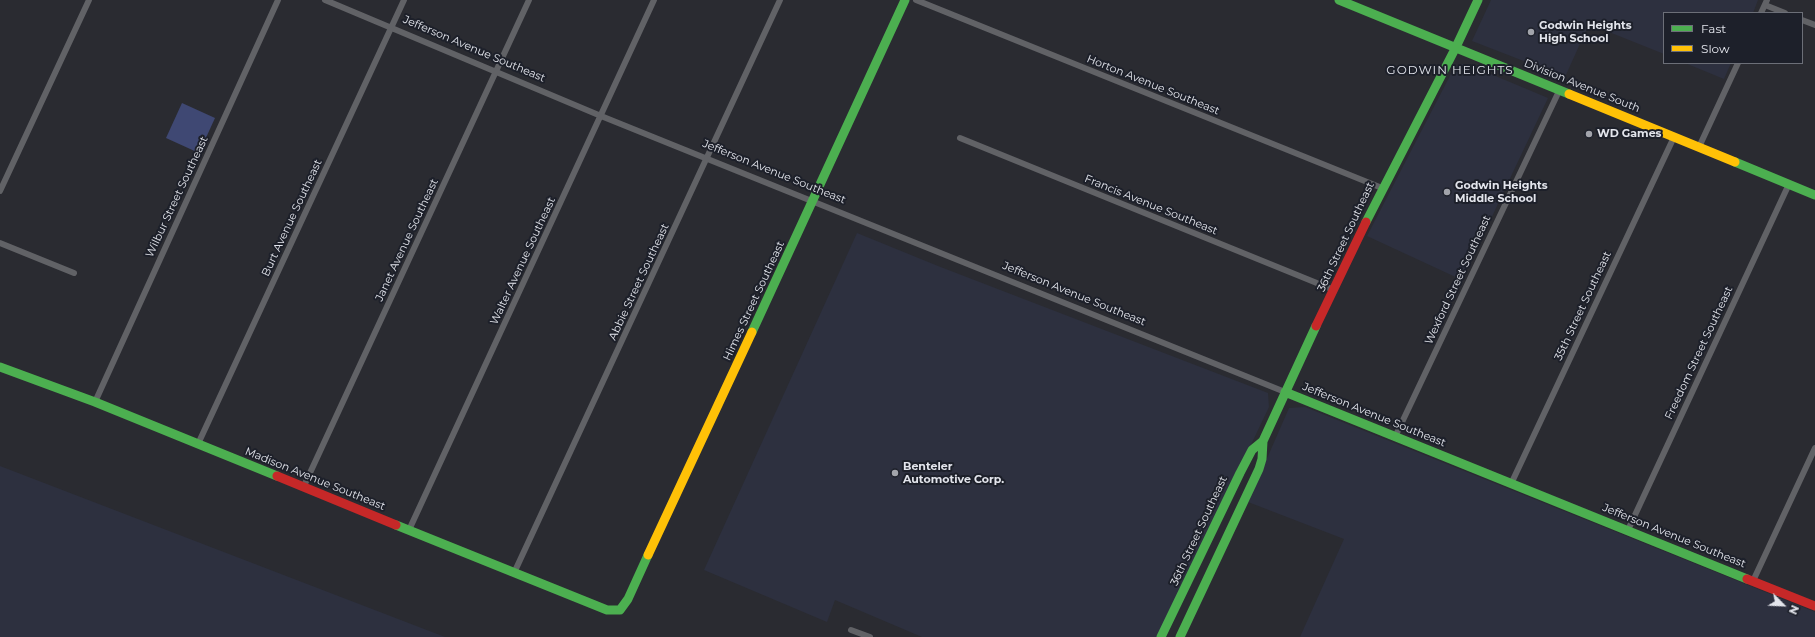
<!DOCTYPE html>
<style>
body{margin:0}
#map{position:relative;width:1815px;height:637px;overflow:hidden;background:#2a2b31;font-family:Montserrat,sans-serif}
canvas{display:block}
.legend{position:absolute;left:1663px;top:12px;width:140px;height:52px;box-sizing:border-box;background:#1d202a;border:1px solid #6c6f78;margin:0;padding:5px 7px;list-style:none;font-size:12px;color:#e3e5ec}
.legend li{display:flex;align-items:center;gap:8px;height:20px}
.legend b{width:20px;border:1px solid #6c6f78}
.north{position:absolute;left:1763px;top:585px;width:40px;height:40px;-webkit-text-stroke:3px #1d202a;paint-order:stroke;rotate:114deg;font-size:11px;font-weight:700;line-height:16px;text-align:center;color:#e3e5ec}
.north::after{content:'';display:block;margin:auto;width:14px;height:18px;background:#e3e5ec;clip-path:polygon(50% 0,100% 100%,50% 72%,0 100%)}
</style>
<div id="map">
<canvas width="1815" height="637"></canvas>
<ul class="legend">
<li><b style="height:5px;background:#4caf50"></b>Fast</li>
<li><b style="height:5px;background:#ffc107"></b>Slow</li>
</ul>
<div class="north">N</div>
</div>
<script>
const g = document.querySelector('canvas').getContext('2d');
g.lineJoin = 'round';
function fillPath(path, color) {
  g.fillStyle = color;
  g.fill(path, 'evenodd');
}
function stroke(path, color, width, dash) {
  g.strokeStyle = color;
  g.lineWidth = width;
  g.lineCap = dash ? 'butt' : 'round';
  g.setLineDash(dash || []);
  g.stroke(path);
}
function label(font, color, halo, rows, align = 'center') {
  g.font = font + ' Montserrat,sans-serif';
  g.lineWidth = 4;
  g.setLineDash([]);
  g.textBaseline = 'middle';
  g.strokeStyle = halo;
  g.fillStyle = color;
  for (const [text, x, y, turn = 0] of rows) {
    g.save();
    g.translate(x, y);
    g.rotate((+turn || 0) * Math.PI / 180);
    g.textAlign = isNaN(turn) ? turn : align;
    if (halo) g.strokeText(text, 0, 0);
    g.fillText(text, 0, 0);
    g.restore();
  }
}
fillPath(new Path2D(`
 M1491,0H1758L1753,13H1664V54L1589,24L1565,77L1472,41Z
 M1685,63H1731L1724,79Z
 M1460,64H1467L1548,98L1462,280L1367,236L1454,68Z
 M857,233L938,266L1268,393L1269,407L1159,637H922L835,600L827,622L704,570Z
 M1305,407L1815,612V637H1300L1344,539L1248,502L1289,408Z
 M0,466L52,486L445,637H0Z`), '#2d303f');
fillPath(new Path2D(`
 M182,103L215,118L199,153L166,138Z`), '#3f4873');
stroke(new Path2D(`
 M325,0L601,116L1285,392
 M916,0L1382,188
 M1765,5L1785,13
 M1761,13L1767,0
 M1802,20L1815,25
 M960,138L1334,290
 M1699,147L1738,63
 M0,191L89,0
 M0,243L74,273
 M95,402L278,0
 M1395,437L1560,89
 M198,444L404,0
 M1511,484L1674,137
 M303,488L529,0
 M409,530L654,0
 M1628,530L1789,184
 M514,573L780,0
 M1753,581L1815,448
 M851,630L870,637`), '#616266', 6);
stroke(new Path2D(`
 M1339,0L1569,94
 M1735,162L1815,195
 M1366,222L1456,47L1478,0
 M752,332L905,0
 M0,367L95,402L277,476
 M1285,392L1747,579
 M396,525L607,610H620L628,599L648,555
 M1161,637L1240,473L1252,450L1263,441
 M1180,637L1259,469L1262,459L1263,441L1316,326`), '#4caf50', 9);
stroke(new Path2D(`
 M1569,94L1735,162
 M648,555L752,332`), '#ffc107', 9);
stroke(new Path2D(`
 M1316,326L1366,222
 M277,476L396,525
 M1747,579L1815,606`), '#c62828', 9);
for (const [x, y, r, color] of [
 [1531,32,4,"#a2a4ab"],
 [1589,134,4,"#a2a4ab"],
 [1447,192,4,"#a2a4ab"],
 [895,473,4,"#a2a4ab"]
]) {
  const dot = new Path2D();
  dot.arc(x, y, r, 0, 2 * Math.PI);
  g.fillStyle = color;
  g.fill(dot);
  stroke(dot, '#1d202a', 1.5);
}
label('bold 11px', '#e3e5ec', '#1d202a', [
 ["Godwin Heights",1539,26],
 ["High School",1539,39],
 ["WD Games",1597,134],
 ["Godwin Heights",1455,186],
 ["Middle School",1455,199],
 ["Benteler",903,467],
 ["Automotive Corp.",903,480]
], 'left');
label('11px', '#e3e5ec', '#1d202a', [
 ["Jefferson Avenue Southeast",474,49,23],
 ["Horton Avenue Southeast",1153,85,22],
 ["Division Avenue South",1582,86,22],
 ["Jefferson Avenue Southeast",774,172,22],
 ["Wilbur Street Southeast",177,197,-65],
 ["Francis Avenue Southeast",1151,205,22],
 ["Burt Avenue Southeast",292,218,-65],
 ["36th Street Southeast",1346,237,-65],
 ["Janet Avenue Southeast",407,240,-65],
 ["Walter Avenue Southeast",523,261,-65],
 ["Wexford Street Southeast",1458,280,-65],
 ["Abbie Street Southeast",639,282,-65],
 ["Jefferson Avenue Southeast",1074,294,22],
 ["Himes Street Southeast",754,301,-65],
 ["35th Street Southeast",1583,306,-65],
 ["Freedom Street Southeast",1699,353,-65],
 ["Jefferson Avenue Southeast",1374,415,22],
 ["Madison Avenue Southeast",315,479,22],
 ["36th Street Southeast",1199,531,-65],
 ["Jefferson Avenue Southeast",1674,536,22]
]);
g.letterSpacing = '1px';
label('12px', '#e3e5ec', '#1d202a', [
 ["GODWIN HEIGHTS",1450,70]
]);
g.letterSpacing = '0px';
</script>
